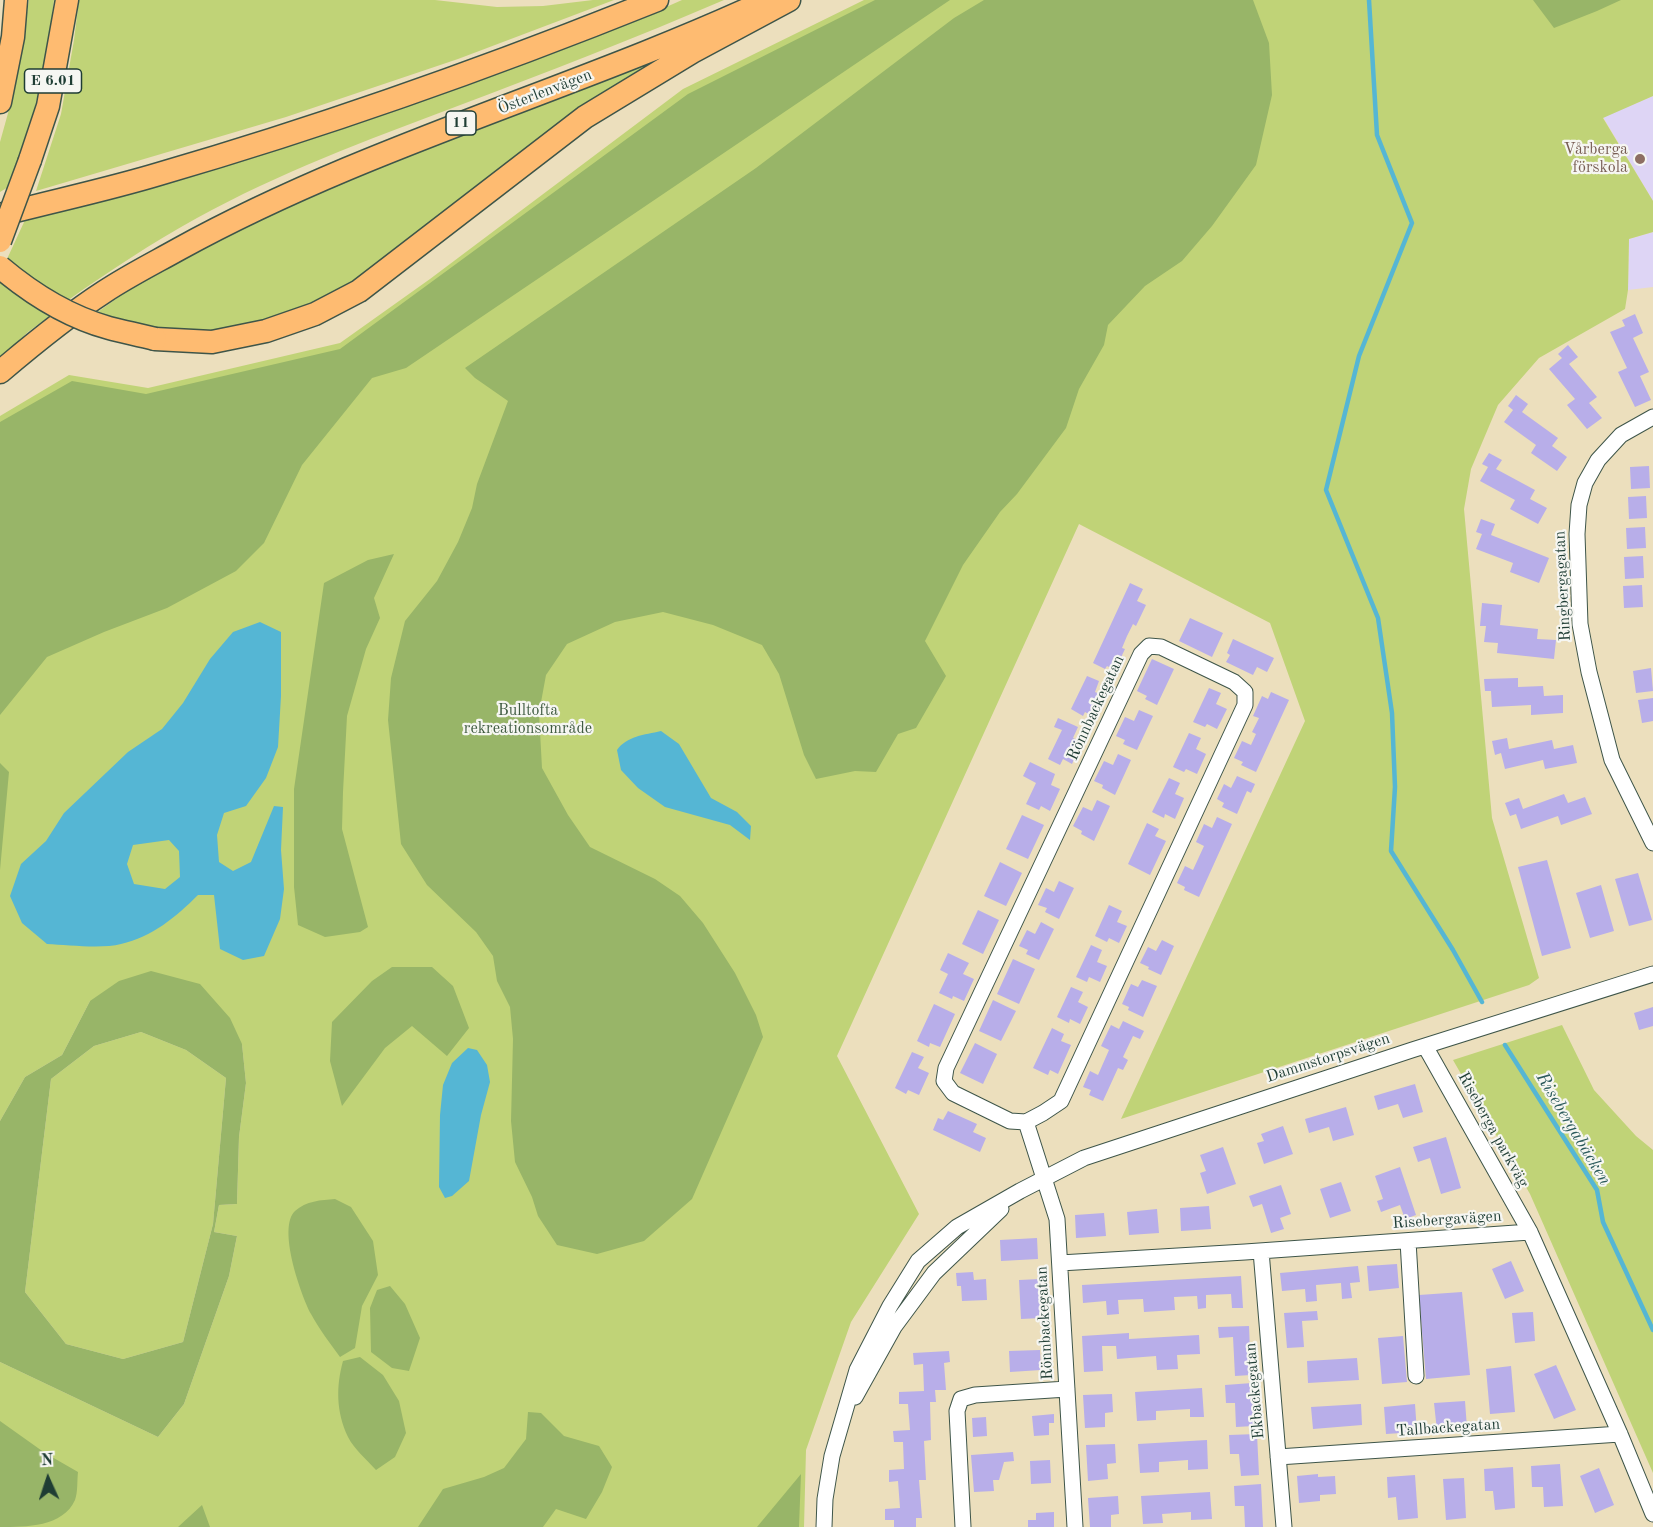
<!DOCTYPE html>
<meta charset="utf-8">
<style>
body{margin:0}
#map{position:relative;width:1653px;height:1527px;overflow:hidden;background:#ecdfbd;font-family:"Old Standard TT",serif}
canvas{display:block}
.north{position:absolute;left:18px;top:1449px;width:60px;height:60px;-webkit-text-stroke:4px #f6f6f2;paint-order:stroke;rotate:357deg;font-size:16px;font-weight:700;line-height:24px;text-align:center;color:#1f3d34}
.north::after{content:'';display:block;margin:auto;width:21px;height:27px;background:#1f3d34;clip-path:polygon(50% 0,100% 100%,50% 72%,0 100%)}
</style>
<div id="map">
<canvas width="1653" height="1527"></canvas>
<div class="north">N</div>
</div>
<script>
const g = document.querySelector('canvas').getContext('2d');
g.lineJoin = 'round';
function fillPath(path, color) {
  g.fillStyle = color;
  g.fill(path, 'evenodd');
}
function stroke(path, color, width, dash) {
  g.strokeStyle = color;
  g.lineWidth = width;
  g.lineCap = dash ? 'butt' : 'round';
  g.setLineDash(dash || []);
  g.stroke(path);
}
function label(font, color, halo, rows, align = 'center') {
  g.font = font + ' "Old Standard TT",serif';
  g.lineWidth = 4.5;
  g.setLineDash([]);
  g.textBaseline = 'middle';
  g.strokeStyle = halo;
  g.fillStyle = color;
  for (const [text, x, y, turn = 0] of rows) {
    g.save();
    g.translate(x, y);
    g.rotate((+turn || 0) * Math.PI / 180);
    g.textAlign = isNaN(turn) ? turn : align;
    if (halo) g.strokeText(text, 0, 0);
    g.fillText(text, 0, 0);
    g.restore();
  }
}
fillPath(new Path2D(`
 M1653,96V201L1603,117Z
 M1653,232V287L1628,290L1629,239Z`), '#ded5f5');
fillPath(new Path2D(`
 M29,0H54L48,47L30,131L10,186L0,192V142L15,88Z
 M79,0H435L497,7L543,6L593,0H614L458,59L286,117L36,191L61,114L74,40Z
 M682,0H724C636,38 545,73 455,107C367,140 279,173 197,218C152,243 109,271 67,301L50,293L7,259L25,220L664,8Z
 M864,0H1653V96L1603,118L1653,201V232L1629,239L1628,290L1625,309L1539,358L1498,405L1471,469L1464,509L1492,818L1539,978L1529,985L1121,1119L1305,721L1270,623L1079,524L837,1056L919,1214L851,1322L806,1450L804,1527H0V1362L158,1437L184,1404L229,1276L237,1236L214,1232L219,1205L237,1204L239,1137L246,1083L242,1044L90,1001L62,1055L25,1077L0,1121V416L69,375L148,388L340,343L430,279L683,89Z
 M654,58L657,63L389,259L334,294L274,321L207,333L176,332L95,314L145,278L271,209Z
 M0,279L51,315L28,332L0,358Z
 M1562,1025L1594,1090L1636,1136L1653,1150V1473L1530,1194L1453,1060Z
 M141,1032L186,1050L226,1078L213,1224L183,1342L123,1359L66,1344L25,1292L51,1079L94,1046Z`), '#c0d377');
fillPath(new Path2D(`
 M875,0H950L406,368L372,378L302,465L264,543L236,571L167,608L104,632L47,657L0,715V422L72,381L146,394L340,349L688,94Z
 M984,0H1253L1269,43L1272,95L1256,165L1212,226L1182,261L1145,286L1108,325L1104,345L1079,389L1066,428L1017,494L1000,512L963,565L925,641L946,676L916,728L898,734L876,772L855,771L816,779L804,755L779,674L762,645L713,625L663,612L615,622L567,644L546,675L539,713L542,768L568,815L590,847L655,879L680,896L703,923L735,973L756,1015L763,1037L692,1199L644,1241L597,1254L557,1245L538,1216L532,1197L515,1162L511,1121L513,1039L510,1007L497,981L493,956L476,932L427,885L401,844L388,720L391,678L405,621L437,581L458,542L472,508L477,484L508,401L475,378L465,368L756,168L954,18Z
 M1533,0H1621L1597,11L1554,28Z
 M394,554L374,598L380,618L366,649L347,716L343,792L342,829L368,927L360,932L325,937L298,925L294,887V789L324,583L368,560Z
 M0,763L9,772L0,870Z
 M392,967H432L453,986L469,1028L447,1056L412,1026L385,1048L342,1106L330,1061L332,1022L372,981Z
 M151,971L200,984L230,1018L242,1044L246,1083L239,1137L237,1204L219,1205L214,1232L237,1236L229,1276L184,1404L158,1437L0,1362V1121L25,1077L62,1055L90,1001L119,981ZM141,1032L186,1050L226,1078L213,1224L183,1342L123,1359L66,1344L25,1292L51,1079L94,1046Z
 M335,1199L351,1207L373,1241L378,1275L362,1306L355,1348L340,1357C330,1343 319,1329 311,1314C301,1295 277,1228 295,1211C306,1201 321,1200 335,1199Z
 M390,1286L405,1304L420,1338L409,1371L392,1368L371,1352L370,1308L377,1290Z
 M360,1357L383,1375L399,1401L406,1433L395,1457L376,1470C367,1460 354,1449 348,1437C336,1412 336,1386 343,1361Z
 M528,1412L541,1413L564,1436L599,1446L612,1467L602,1492L586,1519L556,1509L543,1527H418L443,1489L484,1477L504,1468L526,1439Z
 M0,1421L45,1453L78,1472C77,1480 78,1492 75,1500C63,1527 26,1527 0,1527Z
 M801,1474L799,1527H757Z
 M202,1505L210,1527H178Z`), '#98b568');
fillPath(new Path2D(`
 M260,622L281,632V696L278,747L266,778L246,806L224,813L217,835L219,862L233,871L251,862L274,806L283,807L281,850L284,889L280,919L264,956L243,960L220,949L214,895H198C176,917 152,937 121,944C102,949 68,945 47,944L22,923L10,896L21,864L46,841L64,813L128,752L162,729L183,703L210,659L233,632ZM169,840L179,851L180,877L165,889L134,884L127,864L133,845Z
 M661,731L679,744L711,798L737,812L751,826L750,840L730,825L665,807L638,788L621,770L617,750C627,736 644,735 661,731Z
 M468,1048L477,1050L487,1065L490,1082L481,1115L469,1181L452,1196L445,1198L439,1187L440,1115L443,1085L452,1063Z`), '#55b6d4');
stroke(new Path2D(`
 M1369,0L1377,135L1412,223L1359,356L1326,490L1378,618L1392,713L1395,787L1391,851L1453,950L1482,1002
 M1505,1045L1597,1190L1603,1222L1653,1330`), '#55b6d4', 4.5);
fillPath(new Path2D(`
 M1635,314L1643,333L1633,338L1649,372L1640,376L1651,400L1635,407L1618,372L1627,368L1610,332L1625,326L1622,320Z
 M1568,345L1578,357L1569,364L1597,397L1589,403L1602,418L1587,429L1567,405L1575,399L1549,369L1562,358L1558,354Z
 M1516,395L1528,404L1522,412L1558,438L1552,446L1567,457L1557,471L1531,453L1536,445L1504,422L1513,410L1508,406Z
 M1489,453L1502,460L1496,469L1535,490L1530,499L1547,508L1538,524L1510,509L1515,500L1480,481L1488,467L1482,464Z
 M1649,466L1650,488L1631,489L1630,467Z
 M1646,496L1647,518L1629,519L1628,497Z
 M1481,519L1495,524L1491,535L1549,558L1539,583L1510,572L1513,563L1476,549L1482,534L1476,532Z
 M1645,527L1646,548L1627,549L1626,528Z
 M1643,556L1644,578L1625,579L1624,557Z
 M1130,583L1143,589L1137,601L1146,605L1136,626L1133,624L1127,636L1122,648L1125,649L1115,670L1107,666L1105,669L1093,663Z
 M1642,585L1643,607L1624,608L1623,586Z
 M1482,603L1502,605L1500,625L1538,629L1537,639L1556,640L1554,659L1497,653L1498,643L1484,642L1486,626H1480Z
 M1190,618L1223,633L1212,657L1179,641Z
 M1233,639L1274,658L1267,672L1257,667L1253,675L1226,662L1230,655L1227,653Z
 M1152,659L1174,669L1157,705L1145,699L1147,696L1137,691Z
 M1651,668L1653,691L1636,693L1633,671Z
 M1087,676L1099,681L1095,692L1104,696L1094,717L1085,712L1083,716L1071,709Z
 M1518,678V687L1543,686L1544,696L1563,695V713L1531,715V705L1492,707L1491,691H1485L1484,679Z
 M1209,688L1221,693L1216,704L1227,709L1217,729L1207,724L1205,727L1193,722Z
 M1271,692L1289,700L1256,772L1241,765L1243,762L1234,758L1242,741L1251,745L1256,734L1252,732L1259,718L1253,716L1262,696L1268,699Z
 M1653,698V721L1642,723L1638,700Z
 M1139,710L1153,716L1137,750L1123,744L1125,740L1116,736L1125,717L1134,721Z
 M1058,718L1078,727L1073,738L1082,742L1072,764L1063,759L1060,765L1048,759L1062,730L1054,727Z
 M1189,733L1201,738L1196,749L1206,754L1197,774L1186,769L1184,772L1173,767Z
 M1507,738L1509,749L1552,740L1554,749L1573,745L1577,763L1545,769L1543,760L1505,769L1501,753L1495,755L1492,741Z
 M1118,754L1131,760L1115,795L1102,788L1103,785L1094,781L1104,761L1113,765Z
 M1030,762L1055,774L1051,785L1060,789L1050,811L1041,806L1039,810L1026,804L1036,783L1023,776Z
 M1237,776L1255,784L1251,793L1247,791L1237,814L1222,807L1224,803L1217,799L1224,784L1231,788Z
 M1169,778L1180,783L1175,794L1184,798L1175,819L1165,814L1164,818L1152,812Z
 M1564,794L1568,803L1585,797L1592,814L1561,825L1558,816L1521,829L1516,814L1510,816L1505,803L1519,798L1523,809Z
 M1097,800L1110,806L1094,841L1081,834L1082,831L1073,826L1083,807L1092,811Z
 M1022,815L1044,825L1028,859L1006,849Z
 M1217,817L1232,824L1199,897L1184,890L1185,887L1177,883L1185,866L1193,870L1204,846L1196,842L1204,824L1212,828Z
 M1147,823L1159,829L1155,836L1166,841L1150,875L1128,864Z
 M1547,860L1571,948L1542,956L1518,867Z
 M1000,862L1022,873L1006,906L984,896Z
 M1638,873L1652,920L1629,926L1615,879Z
 M1059,881L1074,888L1059,919L1045,912L1047,908L1038,905L1046,888L1054,892Z
 M1601,885L1614,931L1590,938L1576,893Z
 M1109,905L1122,911L1117,922L1127,926L1119,943L1109,938L1107,942L1095,936Z
 M978,910L999,920L983,954L962,944Z
 M1041,922L1054,929L1039,960L1026,954L1028,950L1019,946L1027,930L1035,934Z
 M1162,940L1174,946L1161,975L1148,969L1149,967L1140,963L1148,947L1156,951Z
 M1091,945L1102,950L1097,962L1107,966L1100,982L1089,977L1087,982L1076,977Z
 M948,953L969,963L963,974L974,979L964,1001L953,996L952,999L939,993L948,974L940,970Z
 M1013,959L1035,969L1019,1004L997,994Z
 M1142,980L1157,986L1143,1017L1128,1010L1129,1007L1122,1004L1131,984L1138,987Z
 M1071,987L1083,992L1078,1002L1088,1007L1080,1024L1070,1019L1069,1023L1057,1017Z
 M993,1000L1016,1011L1001,1041L979,1031Z
 M934,1004L955,1014L940,1047L930,1043L929,1047L917,1041Z
 M1653,1007V1026L1639,1030L1634,1013Z
 M1123,1021L1144,1031L1140,1039L1133,1036L1123,1057L1128,1060L1123,1070L1118,1068L1103,1101L1089,1095L1091,1090L1083,1087L1090,1071L1098,1075L1109,1050L1101,1046L1111,1025L1119,1029Z
 M1052,1028L1064,1034L1061,1041L1071,1045L1058,1074L1050,1070L1048,1075L1033,1068Z
 M975,1043L997,1054L983,1084L960,1073Z
 M912,1052L924,1057L918,1068L929,1073L919,1095L908,1090L906,1094L895,1088Z
 M1415,1084L1423,1112L1403,1118L1398,1104L1378,1110L1374,1096Z
 M1346,1107L1354,1135L1333,1141L1329,1127L1309,1133L1305,1119Z
 M948,1111L977,1124L973,1132L986,1138L980,1152L933,1130L938,1118L943,1120Z
 M1283,1126L1293,1154L1264,1164L1257,1143L1264,1141L1261,1134Z
 M1446,1137L1461,1188L1441,1194L1430,1158L1418,1162L1413,1147Z
 M1223,1147L1236,1184L1207,1194L1200,1173L1206,1171L1200,1155Z
 M1400,1167L1416,1215L1405,1219L1400,1205L1381,1212L1377,1201L1383,1199L1375,1176Z
 M1341,1182L1351,1211L1330,1218L1320,1189Z
 M1281,1185L1291,1214L1280,1218L1284,1229L1271,1233L1262,1204L1253,1207L1249,1196Z
 M1209,1206L1211,1229L1181,1231L1180,1208Z
 M1157,1209L1159,1233L1129,1235L1127,1212Z
 M1104,1213L1106,1236L1076,1238L1075,1215Z
 M1037,1238L1038,1259L1001,1261L1000,1240Z
 M1511,1261L1524,1291L1505,1299L1492,1269Z
 M1397,1264L1399,1288L1369,1291L1367,1266Z
 M1358,1266L1360,1282L1350,1283L1352,1298L1342,1299L1341,1283L1316,1285L1317,1301L1306,1302L1305,1289L1282,1291L1280,1273Z
 M973,1272L974,1280L986,1279L987,1300L962,1301L961,1286H957L956,1273Z
 M1241,1276L1243,1308H1232L1231,1294L1206,1295V1308L1198,1309L1197,1296L1174,1297L1175,1310L1144,1312L1143,1299L1118,1300L1119,1314L1107,1315L1106,1301L1083,1303L1082,1285Z
 M1040,1279L1042,1318L1021,1319L1019,1280Z
 M1462,1292L1470,1375L1426,1379L1419,1295Z
 M1317,1311L1318,1320L1302,1321L1304,1347L1287,1348L1284,1313Z
 M1533,1312L1535,1341L1515,1343L1512,1313Z
 M1249,1326L1251,1375L1235,1376L1233,1337L1219,1338L1218,1327Z
 M1129,1333V1339L1199,1335L1200,1354L1177,1355L1178,1369L1157,1370L1156,1356L1117,1359L1116,1346H1102L1103,1371L1084,1372L1082,1336Z
 M1403,1336L1407,1382L1382,1384L1378,1338Z
 M1040,1350L1041,1370L1010,1372L1009,1351Z
 M949,1351L950,1362L944,1363L946,1390H935L936,1402H930L931,1440L924,1441L926,1480H919L922,1518H916V1527H894V1520H885V1509L900,1508L898,1481L889,1482V1470L904,1469L903,1442H894L893,1431L910,1430L908,1404H899V1392L924,1391L923,1364L914,1365L913,1353Z
 M1357,1358L1359,1380L1308,1383L1307,1361Z
 M1556,1365L1576,1410L1554,1419L1534,1374Z
 M1511,1366L1515,1412L1490,1414L1486,1369Z
 M1252,1383L1254,1426L1236,1427L1235,1403H1226L1225,1385Z
 M1202,1388L1204,1417H1190V1409L1156,1411V1420L1137,1421L1135,1392Z
 M1112,1394L1113,1412L1105,1413V1427L1085,1428L1083,1395Z
 M1465,1401L1467,1428L1437,1431L1434,1403Z
 M1361,1404L1362,1425L1313,1429L1311,1407Z
 M1415,1404L1417,1432L1386,1434L1384,1407Z
 M1054,1414V1423H1049V1435L1034,1436L1032,1416Z
 M986,1417L987,1436L973,1437L972,1418Z
 M1257,1434L1259,1475L1241,1476L1239,1454H1230L1229,1435Z
 M1207,1440L1208,1469L1188,1470V1460L1174,1461L1159,1462V1472L1140,1473L1138,1444Z
 M1115,1444L1116,1463L1107,1464L1108,1479L1088,1481L1086,1445Z
 M1013,1452L1014,1461L1004,1462L999,1480H993L994,1491L974,1492L971,1455Z
 M1050,1460L1051,1483L1031,1484L1030,1461Z
 M1560,1464L1563,1506L1544,1507L1543,1487H1532L1531,1466Z
 M1513,1467L1515,1508L1495,1510L1493,1491H1485L1484,1469Z
 M1599,1468L1614,1505L1595,1513L1580,1476Z
 M1318,1474V1477L1335,1476L1336,1494L1320,1495V1501L1299,1503L1297,1476Z
 M1415,1475L1418,1518L1398,1520L1396,1497L1388,1498L1387,1477Z
 M1464,1478L1466,1518L1446,1520L1443,1479Z
 M1261,1484L1263,1527H1245L1244,1506H1235L1234,1486Z
 M1210,1492L1212,1519L1191,1520V1512L1162,1514L1163,1523L1143,1524L1141,1496Z
 M1118,1496L1119,1514L1111,1515V1527H1090L1088,1498Z
 M1054,1512V1527H1028V1520H1036V1513Z`), '#b8aee9');
const minor = new Path2D(`
 M1653,417L1621,435L1598,460L1585,483L1579,505L1577,534L1580,624L1589,672L1612,760L1653,843
 M1425,1046L1530,1232L1620,1434L1653,1514
 M1026,1122L1010,1121L953,1093L944,1081L946,1068L1141,654L1149,646L1161,647L1234,682L1245,692V705L1061,1101L1043,1113L1026,1122L1057,1219L1075,1527
 M1408,1241L1416,1376
 M1261,1251L1284,1527
 M1060,1263L1245,1252L1530,1232
 M855,1397L894,1327L934,1273L1001,1209
 M1278,1457L1620,1434
 M824,1527L825,1499L832,1456L857,1370L890,1306L918,1261L957,1227L1020,1191L1084,1158L1412,1050L1653,974
 M963,1527L957,1411L961,1399L975,1395L1067,1389`);
const highway = new Path2D(`
 M0,102L13,37L16,0
 M30,160L48,106L67,0
 M0,215C53,201 106,190 159,174C328,125 493,66 657,0
 M155,339L212,342L266,331L315,314L359,291L585,117L692,52L789,0
 M0,372C33,344 67,316 104,292C128,276 154,263 179,249C366,146 574,90 768,0`);
stroke(minor, '#3e5549', 17);
stroke(highway, '#3e5549', 25);
stroke(minor, '#fff', 15);
stroke(highway, '#febb71', 22);
const highwayBridge = new Path2D(`
 M0,241L30,160
 M0,267C32,294 69,317 109,328C124,332 140,335 155,339`);
stroke(highwayBridge, '#3e5549', 25, []);
stroke(highwayBridge, '#febb71', 22);
for (const [x, y, r, color] of [
 [1640,159,6,"#8d6e63"]
]) {
  const dot = new Path2D();
  dot.arc(x, y, r, 0, 2 * Math.PI);
  g.fillStyle = color;
  g.fill(dot);
  stroke(dot, '#f6f6f2', 2);
}
for (const [x, y, w] of [
 [53,81,57],
 [461,123,30]
]) {
  const box = new Path2D();
  box.roundRect(x - w / 2, y - 12, w, 24, 4.5);
  g.fillStyle = '#f6f6f2';
  g.fill(box);
  stroke(box, '#1f3d34', 1.5);
}
label('bold 15px', '#1f3d34', null, [
 ["E 6.01",53,81],
 ["11",461,123]
]);
label('16px', '#1f3d34', '#f6f6f2', [
 ["Österlenvägen",545,92,-21],
 ["Ringbergagatan",1563,586,-93],
 ["Rönnbackegatan",1096,708,-65],
 ["Dammstorpsvägen",1328,1058,-18],
 ["Riseberga parkväg",1493,1130,61],
 ["Risebergavägen",1447,1220,-4],
 ["Rönnbackegatan",1045,1323,-93],
 ["Ekbackegatan",1255,1391,-95],
 ["Tallbackegatan",1448,1428,-4]
]);
label('16px', '#785e54', '#f6f6f2', [
 ["Vårberga",1628,150],
 ["förskola",1628,168]
], 'right');
label('16px', '#3f5b41', '#f6f6f2', [
 ["Bulltofta",528,711],
 ["rekreationsområde",528,729]
]);
label('italic 18px', '#2c5b5c', '#f6f6f2', [
 ["Risebergabäcken",1573,1129,59]
]);
</script>
